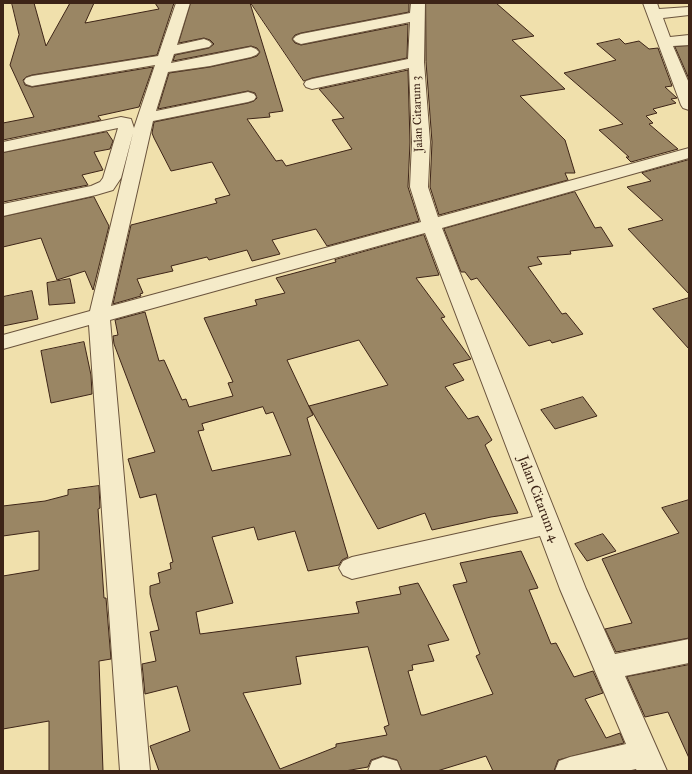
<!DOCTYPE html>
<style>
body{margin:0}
#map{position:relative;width:692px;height:774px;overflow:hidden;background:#f0e0ac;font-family:"IM FELL Great Primer",serif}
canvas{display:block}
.frame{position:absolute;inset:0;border:4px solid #3d2417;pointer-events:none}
</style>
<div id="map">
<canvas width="692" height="774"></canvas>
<div class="frame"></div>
</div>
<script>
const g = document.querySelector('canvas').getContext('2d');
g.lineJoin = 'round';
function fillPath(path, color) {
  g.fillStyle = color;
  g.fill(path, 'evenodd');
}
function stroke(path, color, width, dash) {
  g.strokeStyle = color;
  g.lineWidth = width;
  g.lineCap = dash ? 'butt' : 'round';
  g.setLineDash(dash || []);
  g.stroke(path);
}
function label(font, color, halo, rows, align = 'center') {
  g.font = font + ' "IM FELL Great Primer",serif';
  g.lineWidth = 3;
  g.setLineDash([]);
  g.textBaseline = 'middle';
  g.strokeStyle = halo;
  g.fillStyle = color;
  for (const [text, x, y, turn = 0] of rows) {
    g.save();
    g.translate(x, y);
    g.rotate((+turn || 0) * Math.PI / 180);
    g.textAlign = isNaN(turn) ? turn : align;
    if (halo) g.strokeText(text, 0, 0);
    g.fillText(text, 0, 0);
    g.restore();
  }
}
const building = new Path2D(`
 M12,3H34L46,46L70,3H94L85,23L159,9L155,3H174L157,55L32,75L26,77L23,80L25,85L32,87L153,67L139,107L98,116L101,120L3,140V123L34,117L10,65L19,35Z
 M191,3H250L283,111L269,113L270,117L247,119L276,161L282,160L286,166L352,149L332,120L344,118L319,89L408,70L410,142L408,187L419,221L327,246L316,229L272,240L280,254L252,261L247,250L209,260L207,257L171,266L173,271L137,279L143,293L140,294L141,296L113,304L131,225L217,203L215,199L230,195L212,162L171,171L154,138L152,133L154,122L248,103L254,101L257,98L255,93L248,91L158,109L169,73L210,67L251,58L257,56L260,52L257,48L251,46L173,61L175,55L209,48L214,44L210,40L204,38L179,43Z
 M251,3H409V12L301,33L295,35L292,39L295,43L301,45L408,24L407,58L312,78L304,81Z
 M426,3H496L534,36L512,40L565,89L520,96L565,140L575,173H565L568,180L439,215L430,187L432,142L426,62Z
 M620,39L625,44L639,41L649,49L658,48L672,86L665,87L677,98L671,99L676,103L653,109L657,113L646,116L653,123L649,124L678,149L631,162L626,157H629L599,130L623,124L564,73L616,60L597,44Z
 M689,46V79L675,47Z
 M107,132L113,141L110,149L94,152L103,170L82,175L88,185L3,202V153Z
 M689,160V294L628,229L663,220L627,187L651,181L642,173Z
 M575,192L595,228L601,227L613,246L570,251L571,254L537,257L542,264L528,267L562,314L566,313L583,334L552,343L550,340L529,346L477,278L471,280L465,272H461L444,229Z
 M94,197L109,226L93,290L85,271L57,280L41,238L3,247V217Z
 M424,235L439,275L416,278L445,317L441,318L471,359L453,364L464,380L445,387L468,419L478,416L492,440L485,445L518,513L491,517L432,530L425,513L378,529L309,406L388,385L359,340L287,360L313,415L307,418L348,557L342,560L339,565L308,571L295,531L258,540L254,527L212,537L233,603L196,612L200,634L359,613L356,602L401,594L399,587L418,583L449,640L428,645L434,661L412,665L413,670L408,671L421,715H424L493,694L476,656L480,654L453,585L467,582L460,563L521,551L538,588L529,590L551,644L556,643L574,677L593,671L603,693L585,699L606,738L620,733L624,743L558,760L554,771H493L486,756L437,771H402L397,760L383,756L371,760L368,767L345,771H159L150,746L190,731L177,686L145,694L142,664L156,661L150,632L159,630L150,594V586L160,583L158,573L171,569L170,563L173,562L156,494L140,498L128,459L155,452L114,344L113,336L118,335L115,320L145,312L159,361L164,360L182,400L186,399L189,407L233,396L228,383L233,382L204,318L257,305L255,300L285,293L276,278L336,262L335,260ZM263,407L266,414L273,412L291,455L212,471L198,431L204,430L202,424ZM368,647L389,725L384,727L387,735L336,744V747L280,769L243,693L301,684L296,657Z
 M70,279L75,303L49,305L47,283Z
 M32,291L38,319L3,326V297Z
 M689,298V349L653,309Z
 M84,342L91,375L92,394L51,403L41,351Z
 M583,397L597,416L555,429L541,410Z
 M99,486L100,508L98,509L104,598H106L111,659L99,661L103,771H49V721L3,729V576L39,570V531L3,536V506L45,501L68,495V490Z
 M689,500V638L616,652L605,629L632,623L602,559L679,533L662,508Z
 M603,534L616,551L587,561L575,544Z
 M689,665V758L668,712L645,717L627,677Z`);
fillPath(building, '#9a8664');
stroke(building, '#3d2417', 1);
const minor = new Path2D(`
 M176,3H190L177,45L204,39L209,41L212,44L209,47L174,54L171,63L251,47L256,49L259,52L256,55L251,57L210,66L168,72L156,111L248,92L254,94L256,97L254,100L248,102L153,121L111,306L421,222L410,187L412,142L409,68L312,89L306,87L304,84L306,81L312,79L408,59L410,22L301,44L296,42L293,39L296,36L301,34L410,13L411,3H425L424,62L430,142L428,187L438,217L689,148V158L442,228L586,589L615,654L689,639V663L625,676L667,771H637L636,769L627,771H555L559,761L570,757L626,744L560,589L540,536L352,579L343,575L339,568L343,561L352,557L533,517L425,233L110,320L150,771H120L89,325L3,349V335L90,311L133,133L121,178L113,190L96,195L3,216V204L91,186L100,182L103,178L118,128L3,152V142L121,117L131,119L134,128L155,65L32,86L26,84L24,81L26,78L32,76L158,56Z
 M643,3H657L659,9L689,7V15L663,18L670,37L689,35V45L673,46L689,83V110L683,108L681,105Z
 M383,757L397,761L401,771H368L372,761Z`);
stroke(minor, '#6a533c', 2);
fillPath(minor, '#f5ebc9');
label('12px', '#3d2417', '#f5ebc9', [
 ["Jalan Citarum 3",418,114,-92]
]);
label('14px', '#3d2417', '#f5ebc9', [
 ["Jalan Citarum 4",538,499,69]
]);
</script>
